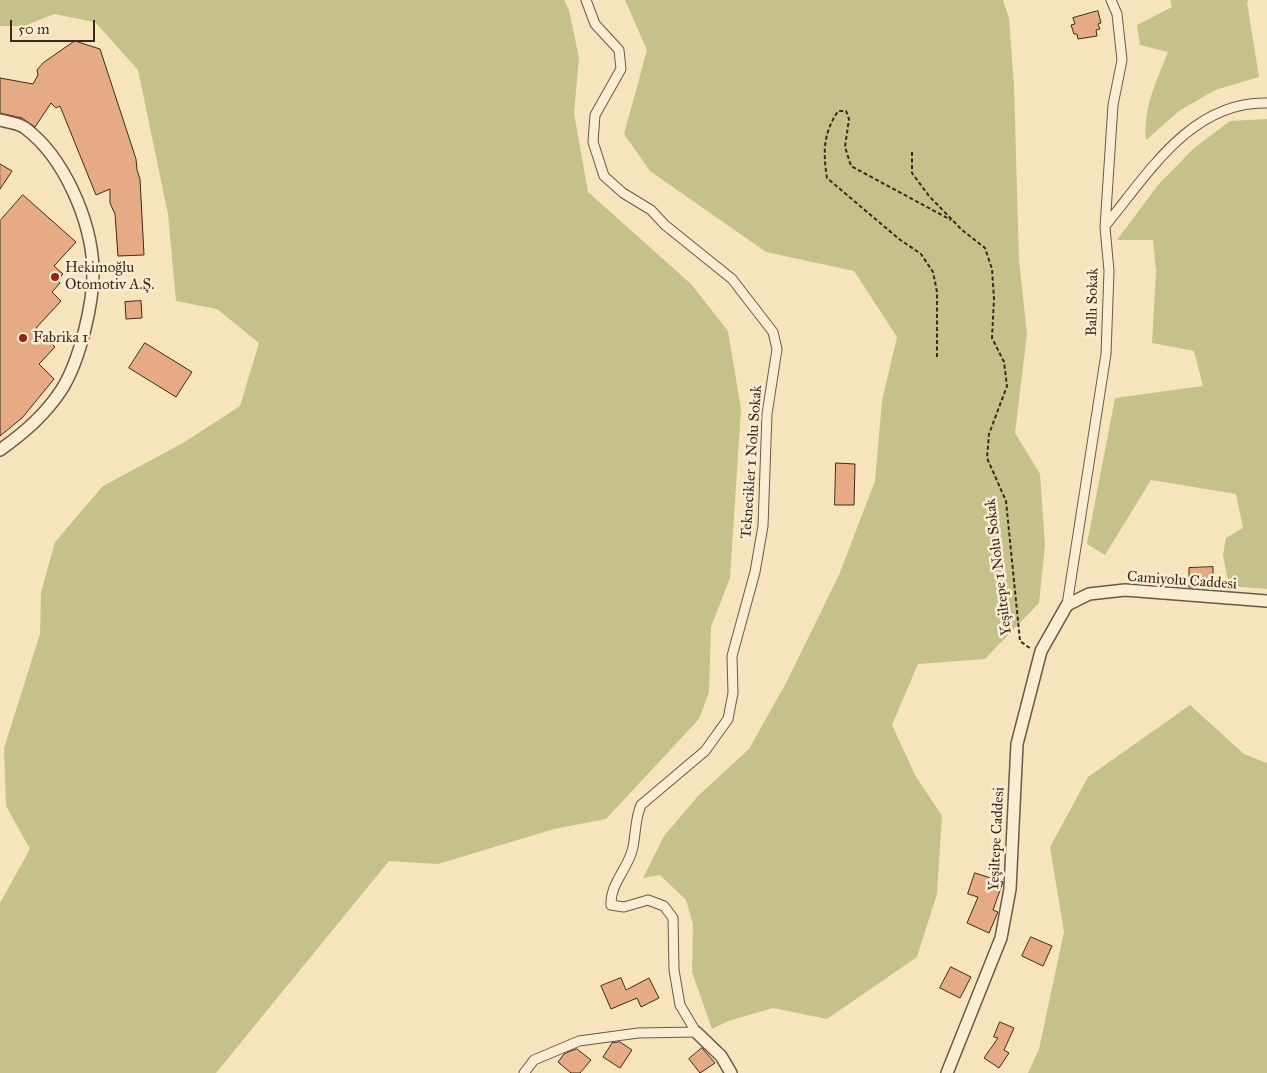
<!DOCTYPE html>
<meta charset="utf-8">
<style>
body{margin:0}
#map{position:relative;width:1267px;height:1073px;overflow:hidden;background:#f7e4bc;font-family:"IM FELL Great Primer",serif}
canvas{display:block}
.scale{position:absolute;left:10px;top:20px;width:85px;height:22px;box-sizing:border-box;border:2px solid #3c2a1e;border-top:0;padding-left:6px;font-size:15px;line-height:18px;white-space:nowrap;color:#3c2a1e;-webkit-text-stroke:4px #faedd3;paint-order:stroke}
</style>
<div id="map">
<canvas width="1267" height="1073"></canvas>
<div class="scale">50 m</div>
</div>
<script>
const g = document.querySelector('canvas').getContext('2d');
g.lineJoin = 'round';
function fillPath(path, color) {
  g.fillStyle = color;
  g.fill(path, 'evenodd');
}
function stroke(path, color, width, dash) {
  g.strokeStyle = color;
  g.lineWidth = width;
  g.lineCap = dash ? 'butt' : 'round';
  g.setLineDash(dash || []);
  g.stroke(path);
}
function label(font, color, halo, rows, align = 'center') {
  g.font = font + ' "IM FELL Great Primer",serif';
  g.lineWidth = 5;
  g.setLineDash([]);
  g.textBaseline = 'middle';
  g.strokeStyle = halo;
  g.fillStyle = color;
  for (const [text, x, y, turn = 0] of rows) {
    g.save();
    g.translate(x, y);
    g.rotate((+turn || 0) * Math.PI / 180);
    g.textAlign = isNaN(turn) ? turn : align;
    if (halo) g.strokeText(text, 0, 0);
    g.fillText(text, 0, 0);
    g.restore();
  }
}
fillPath(new Path2D(`
 M0,0H564L569,10L579,58L574,113L588,192L691,284L728,331L741,409L730,578L711,627L709,692L699,719L606,819L554,829L438,864L389,861L216,1073H0V903L30,849L6,806L4,748L40,634L41,593L55,542L103,486L183,443L240,406L259,343L217,309L176,301L168,214L138,70L95,22L54,14L24,26H0Z
 M625,0H1003L1009,18L1014,86L1019,260L1027,334L1015,433L1040,474L1045,545L1039,603L985,659L918,664L892,725L915,775L942,816L937,894L917,957L827,1019L773,1008L728,1021L712,1029L692,972L693,924L686,900L660,875L643,878L664,836L698,796L749,749L786,683L839,575L875,481L882,401L897,337L854,271L766,252L650,171L624,134L647,50Z
 M1170,0H1249L1247,2L1259,77L1215,90L1179,111L1146,140C1143,108 1156,82 1168,52L1140,45L1137,25L1172,7Z
 M1267,119V589L1229,586L1223,555L1226,538L1243,528L1236,494L1151,480L1105,555L1087,544L1115,398L1203,386L1194,351L1152,343L1156,271L1153,240H1117L1158,185L1194,148L1230,121Z
 M1190,705L1244,754L1267,763V1073H1028L1039,1049L1064,932L1050,847L1088,777Z`), '#c5c18b');
const building = new Path2D(`
 M1098,11L1101,23L1098,24L1100,29L1096,30L1097,36L1078,39L1077,34H1074L1071,25L1075,24L1073,18Z
 M75,41L100,49L136,159L137,170L140,179L144,255L118,256L115,214L110,203V189L96,195L60,106L56,108L51,103L35,127L22,118L0,113V78L33,84L38,75L37,70L43,63Z
 M0,164L12,171L0,189Z
 M23,195L76,242L54,266L63,274L57,280L60,283L52,292L61,301L36,328L55,347L39,364L54,379L22,418L0,436V221Z
 M141,301L142,318L126,319L125,302Z
 M145,343L192,372L176,397L129,368Z
 M836,463L855,464L854,505H835Z
 M1213,567V588L1189,587V568Z
 M975,873L1003,882L993,910L998,912L989,933L967,923L978,897L968,894Z
 M1031,937L1052,946L1043,966L1022,956Z
 M951,967L971,977L960,998L940,988Z
 M621,978L626,990L649,978L659,998L641,1007L637,998L611,1009L601,986Z
 M1000,1022L1014,1028L1004,1050L1009,1053L999,1068L984,1058L998,1038L994,1037Z
 M620,1042L632,1050L620,1068L603,1057L612,1043Z
 M702,1048L715,1063L700,1073L689,1059Z
 M577,1049L591,1060L580,1073H571L558,1062L564,1054Z`);
fillPath(building, '#e6aa84');
stroke(building, '#3c2a1e', 1);
const minor = new Path2D(`
 M586,0L595,24L619,50L621,69L595,115L593,142L604,176L623,193L651,210L665,225L732,279L773,332L777,349L767,414L763,526L755,572L732,656L733,693L728,719L705,751L641,805C635,819 636,832 633,847C629,868 610,883 611,905L624,907L648,900L664,906L673,918L674,970L680,1005L696,1032
 M1105,226C1148,174 1191,101 1267,103
 M1067,605L1106,354L1109,271L1105,227L1113,105L1122,60L1117,14L1111,0
 M524,1073L534,1060L579,1041L638,1033L696,1032`);
const tertiary = new Path2D(`
 M0,120C7,122 19,123 25,128C64,157 91,220 93,268C94,302 80,360 62,389C45,415 25,432 0,450
 M696,1032L721,1056L731,1073
 M947,1073L1001,938L1010,889L1017,744L1041,651L1067,605L1089,594L1125,590L1267,601`);
stroke(minor, '#6b5846', 11);
stroke(tertiary, '#6b5846', 14);
stroke(new Path2D(`
 M912,152V173L929,196L962,230L985,248L992,269L994,299L992,338L1004,362L1007,386L989,434L987,458L1006,501L1020,641L1031,649
 M937,357V292L933,272L921,254L899,239L827,178C823,152 823,134 838,111H846L849,119L845,147L851,166L951,220`), '#3c2a1e', 2, [4, 2.5]);
stroke(minor, '#faedd3', 9);
stroke(tertiary, '#faedd3', 11);
for (const [x, y, r, color] of [
 [55,277,5,"#8f2418"],
 [23,338,5,"#8f2418"]
]) {
  const dot = new Path2D();
  dot.arc(x, y, r, 0, 2 * Math.PI);
  g.fillStyle = color;
  g.fill(dot);
  stroke(dot, '#faedd3', 2);
}
label('15px', '#3c2a1e', '#faedd3', [
 ["Hekimoğlu",65,268],
 ["Otomotiv A.Ş.",65,285],
 ["Fabrika 1",33,338]
], 'left');
label('15px', '#3c2a1e', '#faedd3', [
 ["Ballı Sokak",1093,302,-89],
 ["Teknecikler 1 Nolu Sokak",752,462,-86],
 ["Yeşiltepe 1 Nolu Sokak",999,567,-97],
 ["Camiyolu Caddesi",1182,581,4],
 ["Yeşiltepe Caddesi",997,839,-87]
]);
</script>
